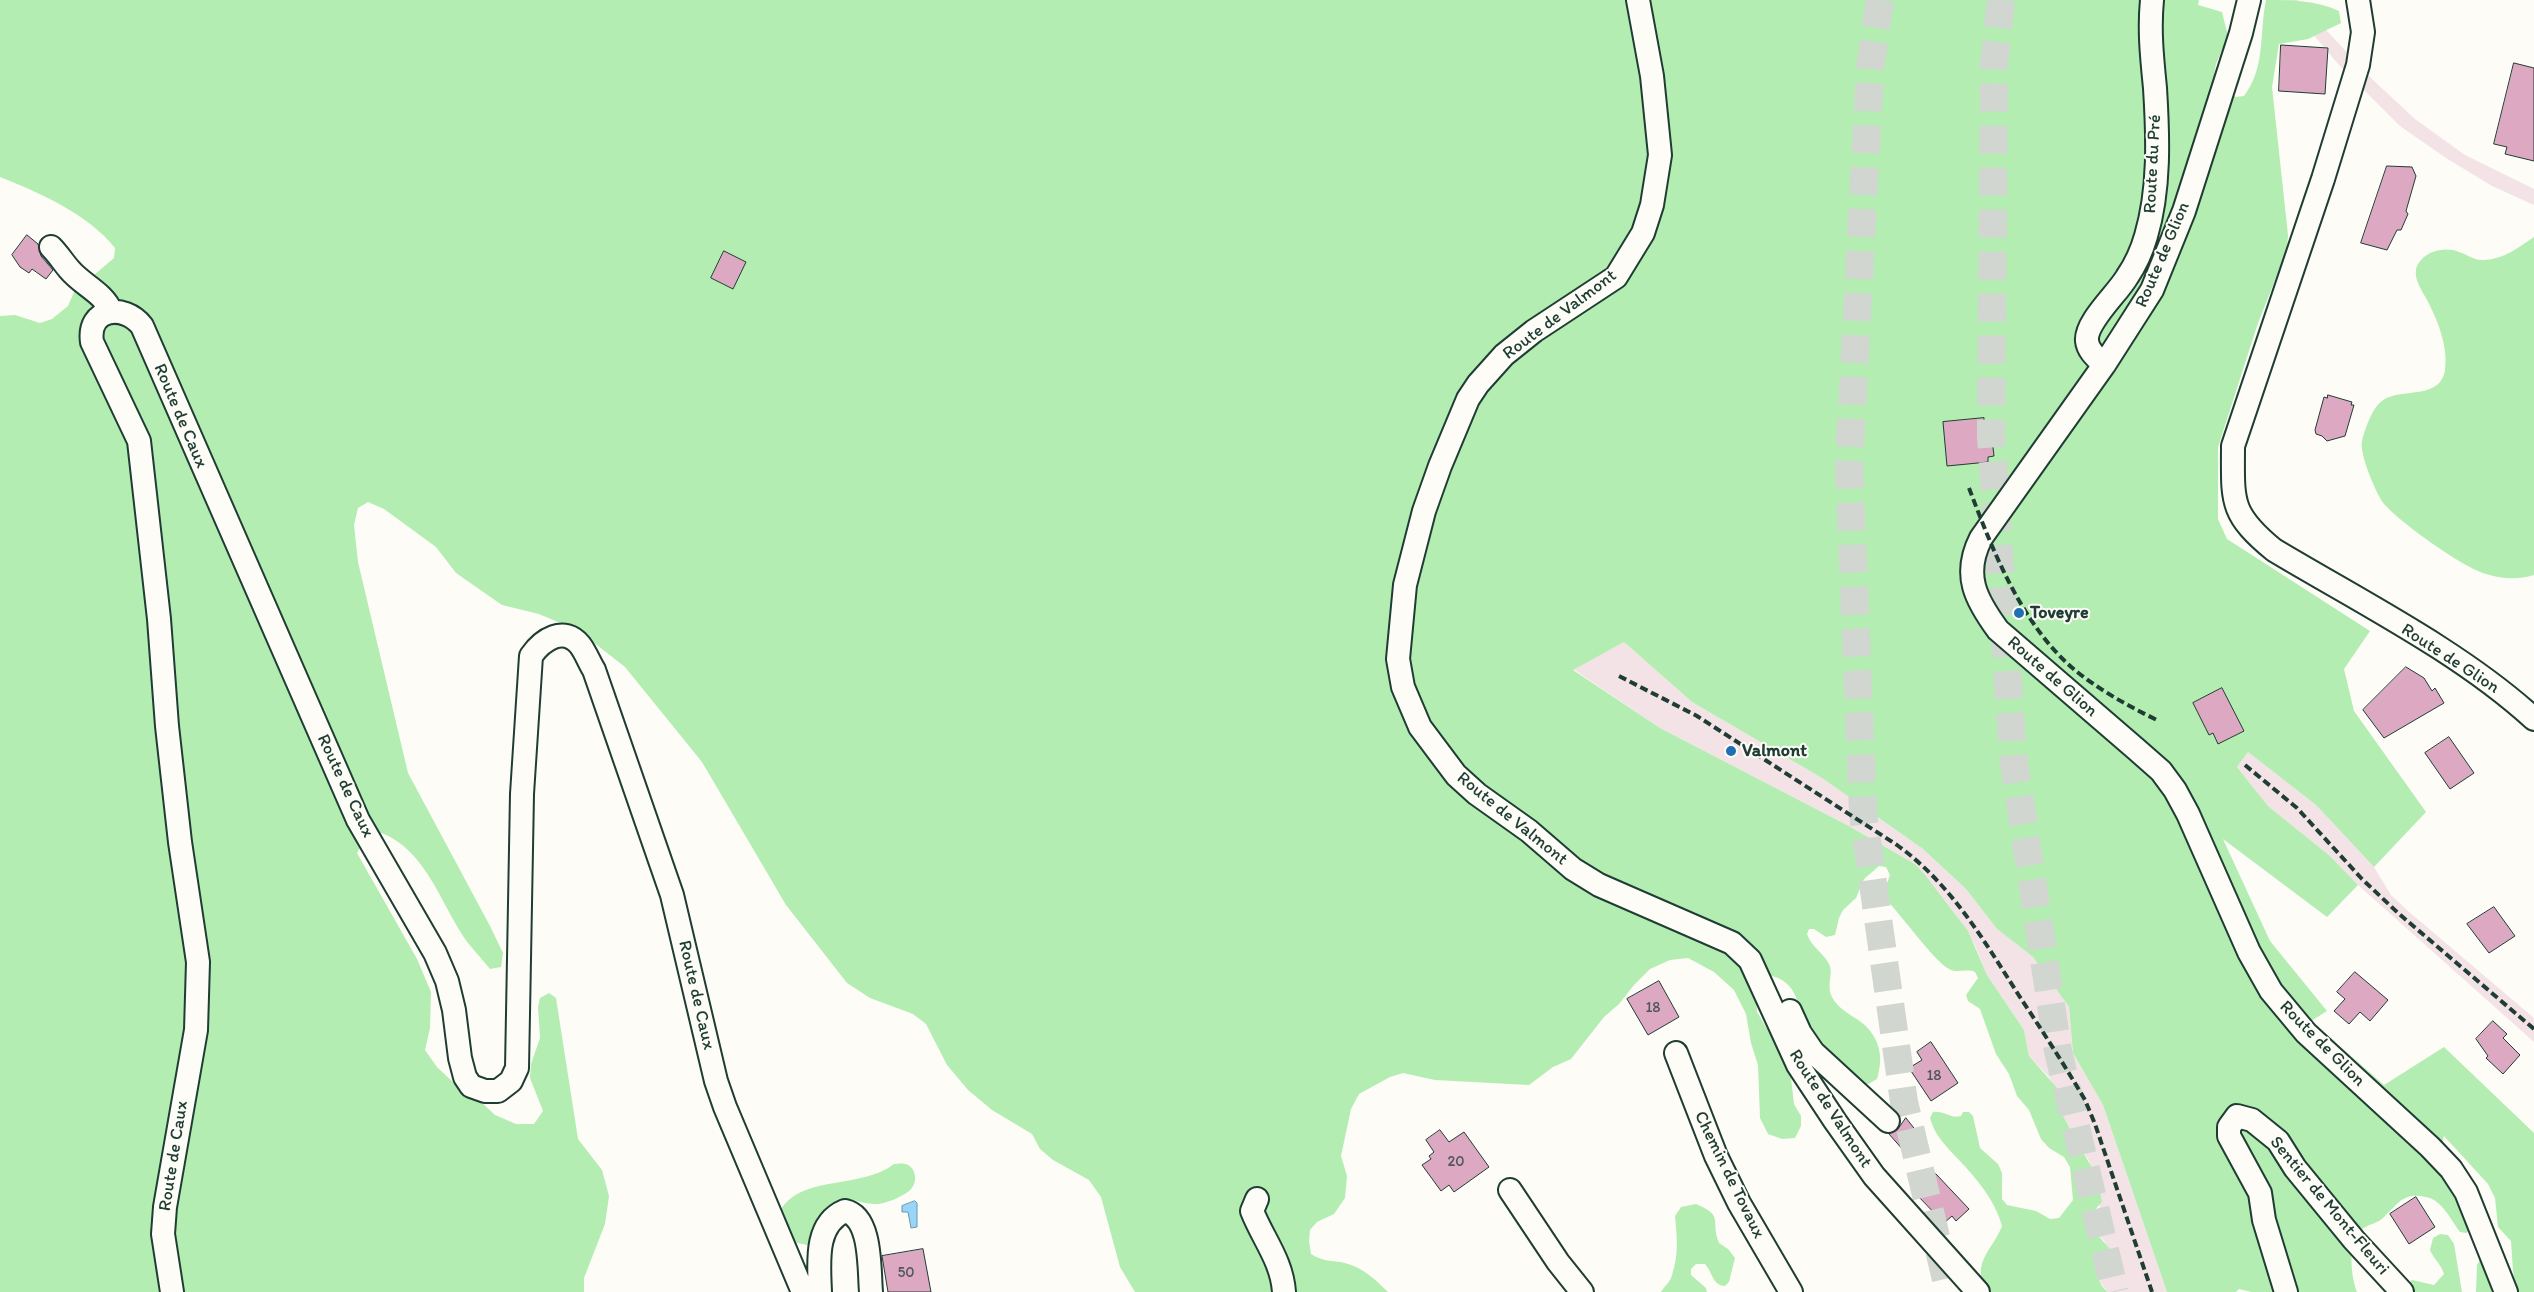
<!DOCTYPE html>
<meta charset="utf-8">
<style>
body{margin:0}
canvas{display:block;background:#fdfcf7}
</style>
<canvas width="2534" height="1292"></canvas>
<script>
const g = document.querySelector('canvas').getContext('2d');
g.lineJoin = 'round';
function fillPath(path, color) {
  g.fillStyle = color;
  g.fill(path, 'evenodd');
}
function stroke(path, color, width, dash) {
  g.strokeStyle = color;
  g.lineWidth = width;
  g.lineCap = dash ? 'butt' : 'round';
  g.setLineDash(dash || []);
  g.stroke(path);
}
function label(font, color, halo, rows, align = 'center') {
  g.font = font + ' Itim,sans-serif';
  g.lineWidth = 4;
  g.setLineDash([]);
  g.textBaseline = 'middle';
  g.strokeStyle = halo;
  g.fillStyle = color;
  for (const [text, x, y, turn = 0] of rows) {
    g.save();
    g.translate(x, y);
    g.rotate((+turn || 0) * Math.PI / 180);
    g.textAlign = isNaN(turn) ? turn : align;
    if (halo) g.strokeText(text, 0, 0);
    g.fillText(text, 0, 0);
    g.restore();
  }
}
fillPath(new Path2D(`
 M2284,0H2298L2372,79L2415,119L2465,155L2534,189V205L2492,186L2446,158L2400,126L2339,65Z
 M1624,642L1692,702L1822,778L1923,849L1966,889L1997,929L2033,957L2069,1007L2073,1053L2103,1105L2167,1292H2108L2100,1282L2102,1265L2110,1253L2105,1242L2087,1223L2090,1215L2100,1207L2089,1161L2062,1114L2061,1099L2049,1077L2029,1056L2024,1030L1987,975L1974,943L1956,915L1915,864L1847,825L1660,728L1573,669Z
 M2248,752L2316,805L2374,867L2391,895L2408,911L2534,1018V1042L2358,885L2330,856L2268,806L2237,767Z`), '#f3e3e7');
fillPath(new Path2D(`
 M0,0H2199L2198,5L2222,12L2228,36L2216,64L2214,75L2219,85L2236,97L2244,96C2266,67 2259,34 2266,0C2292,0 2315,0 2339,11L2341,23L2308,39L2279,44L2272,87L2288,235L2287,250L2258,323L2218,447V519L2227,539L2370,631L2344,669L2354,711L2426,812L2374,867L2316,805L2248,752L2237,767L2268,806L2330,856L2358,885L2327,917L2223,839L2270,941L2327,1011L2311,1021L2384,1085L2444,1047L2534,1133V1292H2517L2513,1271L2511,1241L2498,1227L2495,1198L2488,1184L2444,1136L2438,1160L2471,1230L2466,1233L2460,1232C2451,1220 2442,1200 2426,1197C2403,1192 2398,1204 2384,1217C2378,1224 2367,1224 2361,1230C2347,1242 2351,1277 2357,1292H2251L2239,1289L2236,1292H2167L2103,1105L2073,1053L2069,1007L2033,957L1997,929L1966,889L1923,849L1822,778L1692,702L1624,642L1573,670L1660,728L1847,825L1915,864L1925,875L1968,931L1987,975L2024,1030L2029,1056L2058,1089L2062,1114L2097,1177L2102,1202L2090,1215L2087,1223L2110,1249C2109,1266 2087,1274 2108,1292H1989C1968,1265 1993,1250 2002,1226C1995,1200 1977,1179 1958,1159C1946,1146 1935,1136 1930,1118L1933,1112C1943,1110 1951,1119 1961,1116L1963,1112H1969L1973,1116L1980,1148L1998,1164L2002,1173V1199L2007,1205L2036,1211L2050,1219L2059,1218L2073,1200L2070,1167L2064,1157L2049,1148L2041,1139L2029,1110L2017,1096L2009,1074L1996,1054L1980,1009L1968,1001L1966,995L1978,978L1975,972C1966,968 1958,974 1949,969C1933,960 1904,918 1889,903L1884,891L1890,875L1886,867L1879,866L1864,879L1856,898L1843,910L1839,918L1835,935L1826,937L1814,929H1809L1807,934C1812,948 1823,952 1829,964C1834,973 1826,985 1832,997C1838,1009 1850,1014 1861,1022C1880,1037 1884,1057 1877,1079L1856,1091C1841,1071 1823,1051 1809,1030C1796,1010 1801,980 1767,975L1756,987L1757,1012L1782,1054L1791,1078L1794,1104L1801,1116V1126L1795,1138L1782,1139L1768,1134L1760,1118L1758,1065L1751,1043L1746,1014L1734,990L1714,972L1688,958L1670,960L1650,969L1634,985L1619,1004L1604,1017L1571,1059L1553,1067L1529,1085L1435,1080L1403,1073L1390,1077L1359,1094L1351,1109L1341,1156L1347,1176L1345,1198L1334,1214L1317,1222L1310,1230L1309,1241L1311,1254C1323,1262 1332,1260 1345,1263C1362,1267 1376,1280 1388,1292H1135L1120,1267L1101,1197L1089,1180L1053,1160L1040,1149L1032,1134L992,1110L968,1090L947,1065L926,1024L913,1014L870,998L847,983L786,905L702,762L625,667L579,631L539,614L502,605L456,573L436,547L384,509L368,502L358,508L354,525L358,562L408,773L490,926L503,953L501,967L490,969C483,960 475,952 468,943C441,906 428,852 382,833L363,842L357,853L417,959L431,992L430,1028L425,1050L437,1067L457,1086L480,1101L495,1115L516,1124H534L543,1111L530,1078L531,1064L540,1038L538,1007L540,998L549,993L556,998L578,1139L602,1170L609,1196L605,1224L584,1278V1292H0V316L15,315L40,323L52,319L68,306L74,292L114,258L115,248C88,214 40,193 0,177Z
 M2534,237V575C2518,580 2502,579 2486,574C2462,567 2401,523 2384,504C2376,494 2359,453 2362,441C2365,429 2372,408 2382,401C2400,387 2440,401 2445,370C2448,350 2440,326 2431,308C2427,297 2414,283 2416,270C2416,267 2419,262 2421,260C2430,250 2446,247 2459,252C2467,254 2474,261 2484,260C2504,259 2518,248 2534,237Z
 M894,1164C897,1164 902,1163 905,1164C916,1166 918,1182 911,1189C905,1196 885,1204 876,1204C862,1205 848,1194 835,1204C821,1214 818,1233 807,1245L793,1242L780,1211C801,1174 860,1190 894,1164Z
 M1696,1204C1725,1216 1710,1221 1719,1243L1728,1249L1735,1258L1729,1282L1725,1286C1712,1285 1713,1273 1705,1264H1696L1691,1269V1275L1706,1288L1707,1292H1661C1664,1287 1671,1281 1672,1275C1679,1253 1677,1239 1675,1216L1681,1207Z
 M2440,1234L2448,1235L2454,1244L2462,1292H2407V1284L2412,1280L2434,1285L2444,1274C2441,1264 2434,1259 2430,1250L2433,1238Z
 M2480,1260L2483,1261L2499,1292H2476L2477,1265Z`), '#b4edb1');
const water = new Path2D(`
 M915,1201L917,1203V1227L911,1228L908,1212H902V1206Z`);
fillPath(water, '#98d5f9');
stroke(water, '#6898aa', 1);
const building = new Path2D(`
 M2281,45L2328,48L2325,94L2279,91Z
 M2514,63L2534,68V161L2505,154L2507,147L2494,144Z
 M2387,166L2412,167L2416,176L2406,211L2408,214L2401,230H2397L2387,250L2361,243Z
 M27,235L38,244L41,256L53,270L46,279L32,269L29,273L20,267L12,255Z
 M724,251L746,262L733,289L711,278Z
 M2328,395L2352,402L2351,405H2354L2345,436L2327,441L2322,436L2316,434L2315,430L2324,397L2327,398Z
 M1984,418V424L1990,423L1994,456L1988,457V462L1947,466L1943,422Z
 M2406,667L2424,678L2432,691L2435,688L2444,703L2384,738L2363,710Z
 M2222,688L2244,731L2218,744L2213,733L2209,735L2193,703Z
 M2449,737L2474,773L2450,789L2425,753Z
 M2494,907L2515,936L2489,953L2467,924Z
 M2355,972L2388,1000L2370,1021L2360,1012L2349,1024L2334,1011L2345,999L2337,992Z
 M1659,981L1679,1017L1648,1035L1627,999Z
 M2493,1021L2507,1034L2503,1038L2520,1055L2503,1074L2486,1058L2488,1056L2476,1039Z
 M1931,1042L1958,1083L1931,1101L1909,1068L1922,1060L1917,1052Z
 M1906,1118L1921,1137L1904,1151L1889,1134L1897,1130Z
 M1440,1130L1449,1142L1464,1132L1489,1167L1454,1192L1449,1185L1441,1191L1422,1165L1431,1159L1429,1156L1434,1152L1426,1140Z
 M1936,1174L1969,1209L1956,1221L1952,1216L1944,1223L1915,1193Z
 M2416,1197L2435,1227L2409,1244L2390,1214Z
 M923,1249L931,1292H888L882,1256Z`);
fillPath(building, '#dda8c1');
stroke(building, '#1f3d34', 1);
stroke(new Path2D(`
 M1880,0L1870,69L1849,465L1863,813L1904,1102L1949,1292
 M2001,0L1994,65L1991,436L2013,756L2058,1051L2115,1292`), '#d1d6d0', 28, [28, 14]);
const minor = new Path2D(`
 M1638,0L1652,76L1660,155L1652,205L1643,233L1616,277L1534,331L1504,355L1478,384L1468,399L1440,466L1424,511L1405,585L1398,659L1403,687L1420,727L1456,775L1477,794L1529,831L1573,869L1599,885L1732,943L1750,960L1798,1065L1835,1121L1874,1176L1978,1292
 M2249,0L2241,33L2184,211L2152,290L2104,365L1981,538C1962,575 1976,600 1998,630L2136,749L2161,771L2175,790L2188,814L2249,952L2271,991L2306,1033L2430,1147L2451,1169L2466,1192L2506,1292
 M2358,0L2363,32L2358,65L2323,179L2233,446C2233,501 2229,513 2274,550C2359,601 2461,652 2534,719
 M51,247C58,254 63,262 69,269C82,285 103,292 111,311
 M2104,365C2097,358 2088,351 2087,341C2085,322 2118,293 2127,277C2136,264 2142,250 2146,236C2160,189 2158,136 2155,88C2152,58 2149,30 2152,0
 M1790,1011L1800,1033L1813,1052L1888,1121
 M1676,1053L1716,1156L1739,1203L1791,1292
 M1510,1190L1558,1262L1582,1292
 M1257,1199L1252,1211C1263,1239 1282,1261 1284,1292
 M172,1292L163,1234L165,1207L196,1030L198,962L180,842L167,726L159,619L139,441L92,342C87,308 124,303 142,326L358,820L435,953L447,981L454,1010L460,1058L465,1077L471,1086L485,1091H498L511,1081L517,1068L522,794L531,656C542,640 564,625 580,645C586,653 589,662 594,670L672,895L716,1081L725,1107L803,1292
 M820,1292C819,1264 814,1224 845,1211C872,1217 869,1270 871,1292
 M2286,1292L2264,1220L2260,1193L2229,1136V1127L2237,1116L2252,1120L2278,1141L2295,1168L2354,1240L2402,1292`);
stroke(minor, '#1f3d34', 26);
stroke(minor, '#fdfcf7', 22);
stroke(new Path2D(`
 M1969,488C1994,554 2024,631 2081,675C2105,693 2130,707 2157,720
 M1619,676L1697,716L1897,845C1951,884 1983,939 2018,994C2041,1029 2064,1064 2085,1100L2095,1124L2152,1292
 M2245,765L2297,808L2362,879L2398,913L2534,1029`), '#1f3d34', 4, [8, 4]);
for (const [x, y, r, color] of [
 [2019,613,6,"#1f6fb2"],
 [1731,751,6,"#1f6fb2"]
]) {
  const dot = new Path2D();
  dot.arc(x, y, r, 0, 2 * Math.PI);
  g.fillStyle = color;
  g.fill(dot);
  stroke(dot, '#fdfcf7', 2);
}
label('15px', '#4e5857', null, [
 ["18",1653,1008],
 ["18",1934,1076],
 ["20",1456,1162],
 ["50",906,1273]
]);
label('18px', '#1f3d34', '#fdfcf7', [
 ["Route du Pré",2153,164,-87],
 ["Route de Glion",2163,255,-67],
 ["Route de Valmont",1560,315,-37],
 ["Route de Caux",180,416,67],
 ["Route de Glion",2450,659,33],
 ["Route de Glion",2052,677,41],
 ["Route de Caux",345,786,65],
 ["Route de Valmont",1512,819,39],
 ["Route de Caux",696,995,77],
 ["Route de Glion",2322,1044,45],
 ["Route de Valmont",1830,1109,57],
 ["Route de Caux",174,1156,-81],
 ["Chemin de Tovaux",1729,1175,64],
 ["Sentier de Mont-Fleuri",2329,1206,50]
]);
label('bold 18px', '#1f3d34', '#fdfcf7', [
 ["Toveyre",2030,613],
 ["Valmont",1742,751]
], 'left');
</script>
